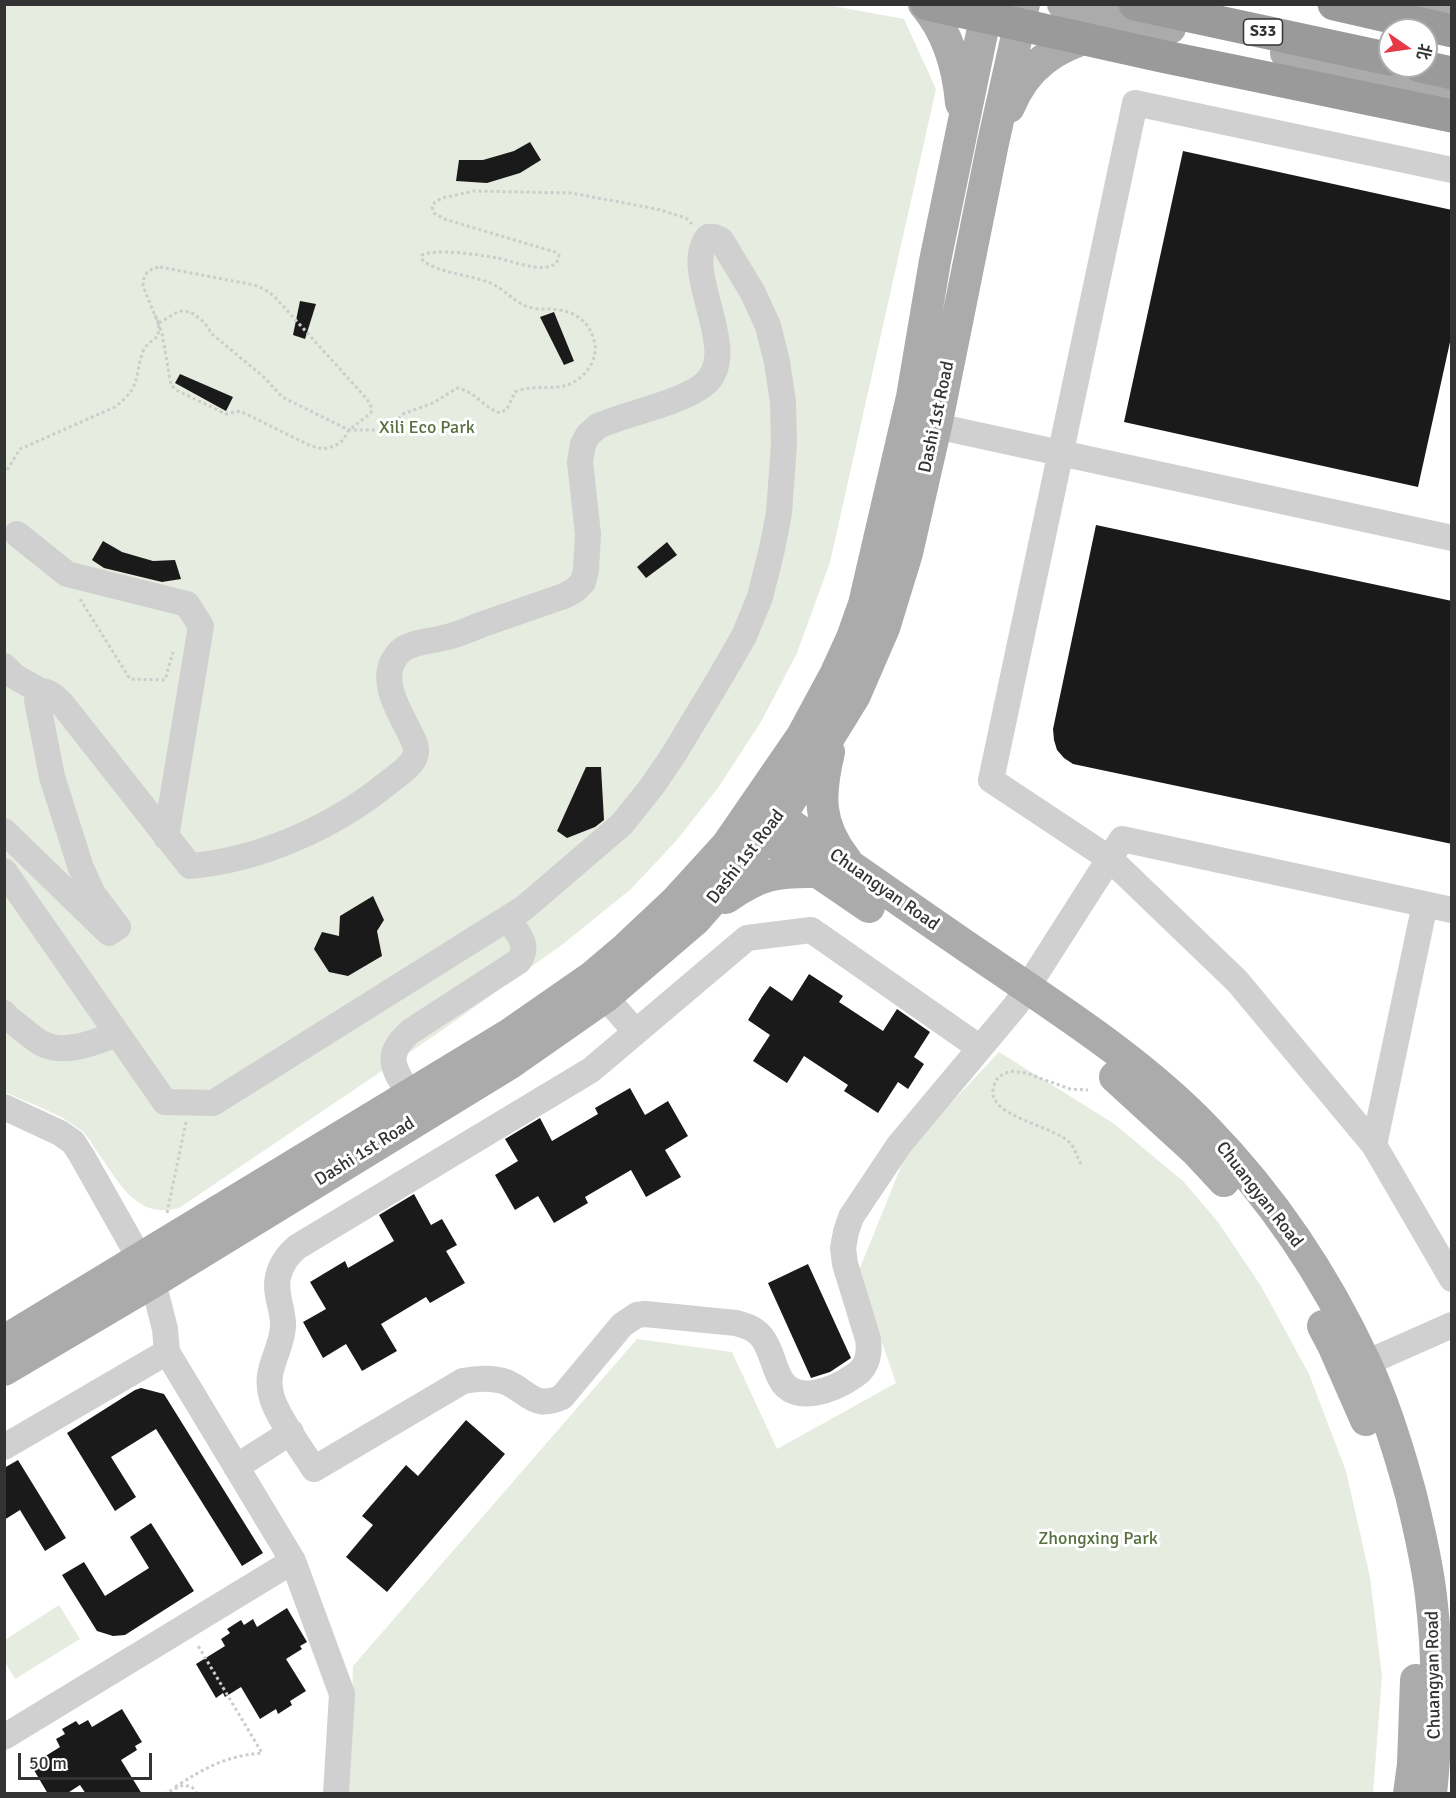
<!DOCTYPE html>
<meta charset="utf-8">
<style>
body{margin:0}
#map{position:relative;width:1456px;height:1798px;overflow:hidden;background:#fff;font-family:Signika,"Noto Sans SC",sans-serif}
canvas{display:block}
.frame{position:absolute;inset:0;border:6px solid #333;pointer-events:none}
.north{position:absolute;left:1378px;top:18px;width:60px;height:60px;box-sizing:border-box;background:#fff;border:2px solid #adadad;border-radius:50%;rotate:103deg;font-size:16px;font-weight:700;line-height:24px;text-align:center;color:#333}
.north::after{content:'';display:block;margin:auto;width:21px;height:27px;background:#e63946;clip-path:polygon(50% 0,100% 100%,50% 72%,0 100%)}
.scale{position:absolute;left:18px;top:1753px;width:134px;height:27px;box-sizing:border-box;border:3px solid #333;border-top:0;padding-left:8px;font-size:18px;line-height:21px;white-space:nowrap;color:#333;-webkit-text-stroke:4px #fff;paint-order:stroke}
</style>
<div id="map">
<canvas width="1456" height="1798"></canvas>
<div class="frame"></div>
<div class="north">北</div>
<div class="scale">50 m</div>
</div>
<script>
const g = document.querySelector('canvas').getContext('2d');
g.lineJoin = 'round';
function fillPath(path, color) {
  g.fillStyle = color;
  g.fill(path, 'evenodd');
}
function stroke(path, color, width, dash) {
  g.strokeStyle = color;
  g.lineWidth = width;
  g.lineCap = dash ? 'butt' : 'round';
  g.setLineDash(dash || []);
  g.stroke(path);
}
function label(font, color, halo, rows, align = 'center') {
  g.font = font + ' Signika,sans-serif';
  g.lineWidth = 6;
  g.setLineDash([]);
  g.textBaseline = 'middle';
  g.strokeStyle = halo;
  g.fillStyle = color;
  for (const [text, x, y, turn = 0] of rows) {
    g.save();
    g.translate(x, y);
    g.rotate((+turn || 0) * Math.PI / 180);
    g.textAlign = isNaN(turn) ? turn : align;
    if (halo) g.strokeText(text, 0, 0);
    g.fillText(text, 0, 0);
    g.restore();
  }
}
fillPath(new Path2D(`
 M822,4L904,19L936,89L830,562L797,653L762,720L718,788L676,841L631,889L563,944L441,1031L179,1208C135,1220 118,1180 96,1150C92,1144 88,1136 82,1131C60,1113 30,1104 5,1092V5Z
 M999,1052L1113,1123L1183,1181L1218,1222L1261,1286L1309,1374L1346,1471L1370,1577L1382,1676L1373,1793L349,1794L353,1666L637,1339L732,1352L777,1449L896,1383L858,1273L908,1149Z
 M59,1605L80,1639L15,1679L5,1662V1640Z`), '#e6ecdf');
fillPath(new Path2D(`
 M530,142L541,160L520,173L487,183L456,181L459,160H483L514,151Z
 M1183,151L1452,210V333L1418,487L1124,422Z
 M300,301L316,304L305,339L293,335Z
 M554,312L574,361L564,365L540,317Z
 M180,374L233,397L226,411L175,383Z
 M1096,525L1452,601V844L1073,764L1064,758L1057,750L1054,740L1053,729Z
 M103,541L122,552L153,561L175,560L181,579L162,582L104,568L92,560Z
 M667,542L677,555L646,578L637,567Z
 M586,767H601L604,820L595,827L567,838L557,831Z
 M373,896L384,920L377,931L382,956L348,976L329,972L314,949L322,932L339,936L340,916Z
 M809,974L843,996L839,1002L883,1031L897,1009L930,1032L914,1057L924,1064L908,1089L898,1082L878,1113L844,1091L848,1085L804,1056L787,1083L753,1061L770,1035L748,1020L762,997L770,986L792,1001Z
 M630,1088L645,1115L668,1101L688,1136L665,1150L681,1177L646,1197L631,1170L585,1197L588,1203L554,1223L538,1196L515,1210L495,1175L518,1161L505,1139L540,1118L552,1141L598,1114L595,1108Z
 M414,1194L431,1225L442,1219L457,1245L446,1251L465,1283L430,1303L426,1297L381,1324L397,1351L362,1371L346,1344L323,1358L303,1322L326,1309L310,1282L345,1261L348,1268L394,1241L379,1215Z
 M808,1264L851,1358L830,1372L811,1378L768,1283Z
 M141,1388L164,1394L263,1553L242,1566L156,1429L111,1457L136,1497L115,1511L67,1433L135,1390Z
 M466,1420L505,1454L387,1592L346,1557L373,1525L362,1516L406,1465L418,1476Z
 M18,1460L66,1538L45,1551L20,1510L4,1520V1468Z
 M151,1523L194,1591L125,1635L113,1636L97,1631L62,1575L84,1562L105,1596L149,1568L130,1537Z
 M287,1608L307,1642L300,1646L302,1649L286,1659L306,1691L290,1701L292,1705L278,1714L276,1709L260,1719L241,1687L225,1697L223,1693L216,1698L196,1664L225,1646L221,1639L230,1633L227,1629L241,1620L244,1625L253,1619L257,1627Z
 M122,1709L142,1742L135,1746L137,1750L121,1760L142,1794H86L80,1785L66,1794H48L31,1765L60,1747L56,1739L65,1734L62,1729L76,1721L79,1725L88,1720L92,1727Z`), '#1a1a1a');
stroke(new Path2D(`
 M159,323L179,311L191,312L204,322L212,334L265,378L282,397L349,430H378L389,427L403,414L433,403L457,388C475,391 484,408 500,413L507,409L515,392C536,383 560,393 577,380C588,373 597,358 595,345C591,321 574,310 550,309C541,309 531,309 523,305C511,298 501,287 488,282C466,274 443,274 423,261L422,255C438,248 479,255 497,258C510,260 557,280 559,255L555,252L444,219L434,213L432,207L435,202L442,198L474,191L571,193L657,209L686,218L692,224
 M4,475L20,449L115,407C143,385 133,377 144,349C147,344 153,340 158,336L159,323L155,315
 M80,599L130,679L165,680L173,652
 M1081,1164C1077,1157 1075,1148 1070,1143C1055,1126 989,1117 993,1090C993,1086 996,1081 998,1077L1010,1071L1026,1073L1070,1089L1088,1090
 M167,1213L186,1122
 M175,1787C205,1768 225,1756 262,1753L197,1644
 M164,1794L183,1785L192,1787L197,1794`), '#cdcdcd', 3, [3, 3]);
stroke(new Path2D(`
 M1452,170L1135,103L991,780L1110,859L1237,981L1374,1145L1452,1279
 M936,426L1452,538
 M17,534L67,574L187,604L201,626L166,837
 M4,666L14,676L40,691
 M4,831L109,933L118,927L93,894L81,868L52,777L37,700L40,691C50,691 56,698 63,705L190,866C260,860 334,827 389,782C398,775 414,765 416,753C417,745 412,738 409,731C398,709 378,678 397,655C406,642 428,642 443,638C458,635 472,628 486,623C512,614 538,605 564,596L575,590L583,582L586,570L588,534L580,462L583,444L588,435L598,426C628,413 677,404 702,386C746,355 679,272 708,237H714L721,240L753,293L768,326L777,362L783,402L784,444L779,513L772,549L760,597L744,636L721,676L674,754L653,785L622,824L524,908L213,1103L165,1102L4,871
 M605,997L636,1032
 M4,1013L9,1019C20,1026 31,1038 43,1044C66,1055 95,1042 117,1034
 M980,1048L811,930L747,938L591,1070L297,1247C287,1256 281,1264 278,1277C274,1294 284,1310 283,1327C281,1353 263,1370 272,1398C278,1418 302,1450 314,1469L463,1381C478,1378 492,1377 506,1382C529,1392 534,1410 562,1397L622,1325L637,1315L645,1314L736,1323C746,1326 754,1328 761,1336C771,1348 773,1365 780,1378C794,1407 835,1389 854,1376C868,1367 870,1354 868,1339L845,1264L843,1248L846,1232L851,1217L899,1145L1016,1005L1122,839L1452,910
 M410,1095C393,1068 383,1055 411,1031L519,961C530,945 518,933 508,920
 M4,1107L60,1133L73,1142L82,1156L153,1282L165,1329L167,1352L293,1561L4,1737
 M1374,1145L1425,904
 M1348,1371L1452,1325
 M4,1447L167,1352
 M236,1467L291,1432
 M293,1561L342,1694L336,1794`), '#d0d0d0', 26);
stroke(new Path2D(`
 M924,4C948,32 958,68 961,103
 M1063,4L1170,28
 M1427,4L1452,10
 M1286,53L1452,90
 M1009,107C1026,65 1055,47 1096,35
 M829,752C819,794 817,824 846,860
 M763,806C836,855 907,906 979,955C1058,1009 1141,1061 1207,1130C1272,1197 1326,1278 1365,1362C1385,1404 1399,1451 1411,1495C1419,1528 1427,1562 1431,1596C1439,1662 1438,1727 1431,1794
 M749,825L869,907
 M726,898C760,874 777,871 818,872
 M1115,1077L1197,1152L1224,1181
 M1323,1326L1333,1345L1366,1420
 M4,1341L510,1034L592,977L625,949L675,902L727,845L802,736L836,673L852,638L864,604L912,397L935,261L988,4
 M4,1370L153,1282L512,1062L605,997L696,919L747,861L780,817L855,695L884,628L907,553L936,426L993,143L1024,4
 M1409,1794L1413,1764L1416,1680`), '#ababab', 32);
stroke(new Path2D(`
 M1135,4L1390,59
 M1334,4L1452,31
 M1420,66L1452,73`), '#9a9a9a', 33);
stroke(new Path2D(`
 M160,267L254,285L264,289L274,296L367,399L371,407V413L349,430L343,440L335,446L323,449L311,446L240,411L226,414L176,390L171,385L162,333L143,286C143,274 148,269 160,267Z`), '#cdcdcd', 3, [3, 3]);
stroke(new Path2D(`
 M927,4L1161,56L1452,116`), '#9a9a9a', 33);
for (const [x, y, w] of [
 [1263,32,39]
]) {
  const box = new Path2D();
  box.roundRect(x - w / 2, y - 13, w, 26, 4.5);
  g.fillStyle = '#fff';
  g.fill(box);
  stroke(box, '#333', 1.5);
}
label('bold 16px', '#333', null, [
 ["S33",1263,32]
]);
label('18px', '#333', '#fff', [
 ["Dashi 1st Road",937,417,-78],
 ["Dashi 1st Road",746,857,-52],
 ["Chuangyan Road",884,890,35],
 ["Dashi 1st Road",365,1152,-32],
 ["Chuangyan Road",1259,1195,52],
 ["Chuangyan Road",1434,1675,-91]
]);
label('18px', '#56703f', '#fff', [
 ["Xili Eco Park",427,428],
 ["Zhongxing Park",1098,1539]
]);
</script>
